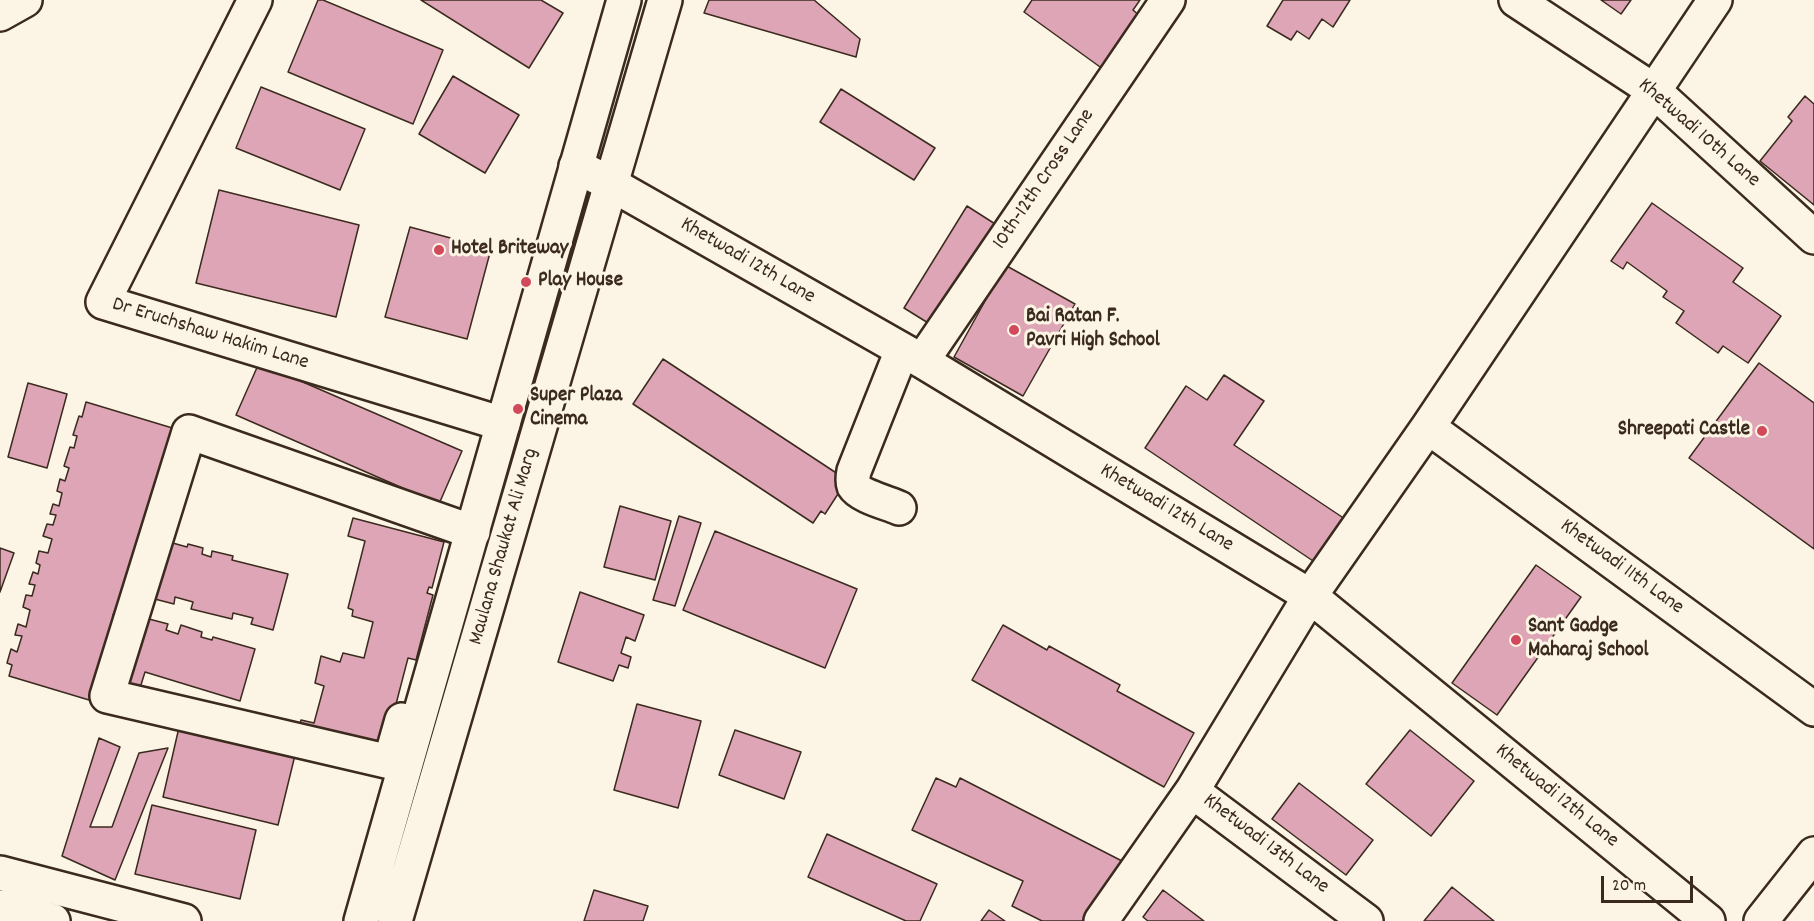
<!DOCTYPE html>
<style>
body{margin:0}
#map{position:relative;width:1814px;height:921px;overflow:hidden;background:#fcf5e5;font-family:Dekko,sans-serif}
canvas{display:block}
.scale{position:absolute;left:1601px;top:876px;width:92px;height:27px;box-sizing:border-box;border:3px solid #3b2a1e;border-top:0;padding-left:8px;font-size:18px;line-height:21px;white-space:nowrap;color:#3b2a1e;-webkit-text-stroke:4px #fcf5e5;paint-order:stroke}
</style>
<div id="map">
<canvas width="1814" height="921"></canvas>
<div class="scale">20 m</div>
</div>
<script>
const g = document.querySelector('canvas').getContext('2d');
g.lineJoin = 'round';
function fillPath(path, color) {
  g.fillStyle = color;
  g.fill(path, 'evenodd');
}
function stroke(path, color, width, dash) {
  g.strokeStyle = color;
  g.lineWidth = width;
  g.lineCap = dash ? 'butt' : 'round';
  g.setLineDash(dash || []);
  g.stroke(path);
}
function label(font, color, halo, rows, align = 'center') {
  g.font = font + ' Dekko,sans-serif';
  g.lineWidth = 6;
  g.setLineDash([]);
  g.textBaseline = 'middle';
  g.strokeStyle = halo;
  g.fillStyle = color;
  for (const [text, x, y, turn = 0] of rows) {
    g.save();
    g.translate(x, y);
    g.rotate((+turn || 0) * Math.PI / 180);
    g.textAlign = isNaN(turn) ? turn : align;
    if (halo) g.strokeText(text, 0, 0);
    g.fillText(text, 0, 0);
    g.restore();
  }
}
const building = new Path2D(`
 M318,0H323L443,50L413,124L288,72Z
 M421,0H541L563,13L529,68Z
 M709,0H814L860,39L856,57L704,13Z
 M1032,0H1140L1133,10L1140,16L1107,72L1024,12Z
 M1283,0H1350L1333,27L1322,19L1309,39L1297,31L1291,40L1267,26Z
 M1601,0H1631L1621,14Z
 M453,76L519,115L485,173L419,134Z
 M261,87L365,129L340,190L236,148Z
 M841,89L935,148L914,180L820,122Z
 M1805,96L1814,104V205L1760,161L1792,121L1788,117Z
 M219,190L359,225L336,317L196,283Z
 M1652,203L1743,268L1733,282L1781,316L1748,363L1723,346L1718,353L1676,323L1684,311L1663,297L1667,291L1627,262L1623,269L1611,261Z
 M967,206L1003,229L933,326L904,308Z
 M410,227L491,249L467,339L385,317Z
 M1005,265L1075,304L1023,396L954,357Z
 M663,359L847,480L825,514L821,511L813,523L633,404Z
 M259,363L462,451L439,504L236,415Z
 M1759,363L1814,403V549L1689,458Z
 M1224,375L1264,401L1234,445L1354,525L1325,569L1145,448L1186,386L1207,400Z
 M28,383L67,394L47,468L8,457Z
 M86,402L179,430L125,613L115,610L113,615L124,618L99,703L9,676L12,665L7,663L11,649L17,652L22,636L15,635L18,624L26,627L30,610L23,607L26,595L32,596L35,585L29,584L33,572L38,574L40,565L36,563L39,551L48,553L52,539L43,536L47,524L53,525L56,515L50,514L53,504L59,506L62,493L57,491L60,479L65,481L69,468L64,466L70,447L74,448L77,436L73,435L79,416L82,417Z
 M620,506L671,521L655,580L604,567Z
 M679,516L701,523L675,606L653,600Z
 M353,518L444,542L432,588L429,587L427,593L433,595L416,660L408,658L383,754L298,732L301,720L314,723L324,686L315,683L321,656L340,662L343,653L364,658L373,622L352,616L353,610L348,608L365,541L348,536Z
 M715,531L857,589L825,668L683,610Z
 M162,540L187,547L188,544L203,548L202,554L211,557L212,551L233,556L232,560L288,574L273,630L251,624L253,618L233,613L232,619L191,609L193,602L175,597L174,604L147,597Z
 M0,548L14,553L0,592Z
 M1536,565L1581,597L1497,715L1452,683Z
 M580,592L644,615L635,641L626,637L621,653L631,657L628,668L619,665L613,681L558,662Z
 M136,618L148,622L149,619L168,624L166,630L178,634L181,625L202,632L201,637L212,640L213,637L255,649L240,701L145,672L140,688L117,681Z
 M1003,625L1047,650L1049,646L1120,685L1117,691L1194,733L1164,787L972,680Z
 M637,704L701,721L678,808L614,790Z
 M180,723L296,751L278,825L163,797Z
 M735,730L801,752L784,799L719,775Z
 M1410,730L1474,781L1431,836L1366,784Z
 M99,738L120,747L90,827H112L139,753L168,748L115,880L62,856Z
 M936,778L956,787L960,778L1122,861L1086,921H1042L1012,906L1023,881L912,830Z
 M1299,783L1373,840L1346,875L1272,819Z
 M152,805L256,830L240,899L135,874Z
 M827,834L937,884L920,921H906L808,877Z
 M1452,887L1494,921H1424Z
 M594,890L648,906L643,921H584Z
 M1163,890L1204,921H1148L1143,917Z
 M989,910L1005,921H981Z`);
fillPath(building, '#dda5b5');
stroke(building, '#3b2a1e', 1.5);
const minor = new Path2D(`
 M255,0L103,302L503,424
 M1516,0L1653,90L1814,237
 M0,14L25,0
 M576,166L611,184L922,361L1310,596L1708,921
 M922,361L1168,0
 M1428,427L1814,709
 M899,508C888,503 860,496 854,486C852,481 853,476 854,471L902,350
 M402,720L390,762L107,696L189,432L473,532
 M1192,791L1366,921
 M1101,921L1192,791L1310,596L1428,427L1715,0
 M1761,921L1814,854`);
const major = new Path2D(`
 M0,873L184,921
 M0,907L53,921
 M361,921L624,0
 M395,921L665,0`);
stroke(minor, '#3b2a1e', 38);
stroke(major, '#3b2a1e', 38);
stroke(minor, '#fcf5e5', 33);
stroke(major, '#fcf5e5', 33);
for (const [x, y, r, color] of [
 [439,250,6,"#d1495b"],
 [526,282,6,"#d1495b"],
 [1014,330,6,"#d1495b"],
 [518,409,6,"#d1495b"],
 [1762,431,6,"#d1495b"],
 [1516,640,6,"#d1495b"]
]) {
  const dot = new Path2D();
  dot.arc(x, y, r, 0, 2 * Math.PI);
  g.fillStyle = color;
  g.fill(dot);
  stroke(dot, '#fcf5e5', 2);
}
label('21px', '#3b2a1e', '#fcf5e5', [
 ["Khetwadi 10th Lane",1698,134,41],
 ["10th-12th Cross Lane",1045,180,-56],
 ["Khetwadi 12th Lane",747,262,30],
 ["Dr Eruchshaw Hakim Lane",210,335,17],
 ["Khetwadi 12th Lane",1166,509,31],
 ["Maulana Shaukat Ali Marg",505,547,-74],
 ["Khetwadi 11th Lane",1621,568,36],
 ["Khetwadi 12th Lane",1556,797,39],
 ["Khetwadi 13th Lane",1265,845,37]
]);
label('bold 21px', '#3b2a1e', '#fcf5e5', [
 ["Hotel Briteway",451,250],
 ["Play House",538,282],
 ["Bai Ratan F.",1026,318],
 ["Pavri High School",1026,342],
 ["Super Plaza",530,397],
 ["Cinema",530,421],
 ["Shreepati Castle",1750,431,"right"],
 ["Sant Gadge",1528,628],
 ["Maharaj School",1528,652]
], 'left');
</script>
